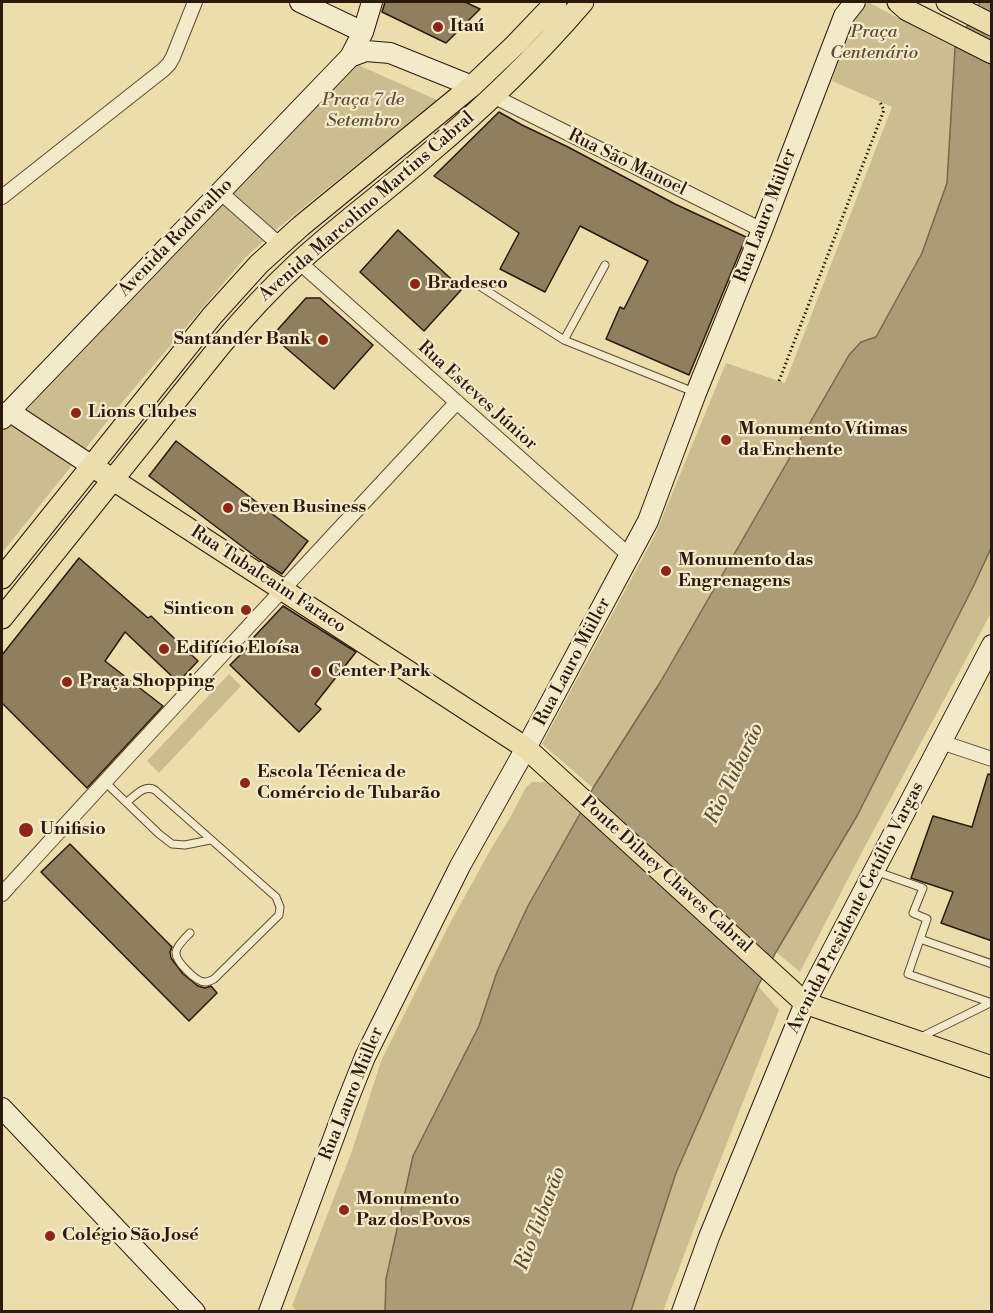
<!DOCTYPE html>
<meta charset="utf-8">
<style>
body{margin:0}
#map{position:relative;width:993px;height:1313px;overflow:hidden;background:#ecdeac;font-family:"Libre Bodoni",serif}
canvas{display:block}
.frame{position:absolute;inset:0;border:3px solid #2d190c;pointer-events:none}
</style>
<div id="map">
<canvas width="993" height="1313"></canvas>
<div class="frame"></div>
</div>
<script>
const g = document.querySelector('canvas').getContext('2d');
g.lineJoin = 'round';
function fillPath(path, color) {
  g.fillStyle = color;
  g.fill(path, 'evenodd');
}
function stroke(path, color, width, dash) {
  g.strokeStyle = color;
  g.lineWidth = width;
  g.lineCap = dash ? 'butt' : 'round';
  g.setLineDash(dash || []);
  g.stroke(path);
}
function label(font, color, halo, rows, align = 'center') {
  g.font = font + ' "Libre Bodoni",serif';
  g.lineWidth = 4.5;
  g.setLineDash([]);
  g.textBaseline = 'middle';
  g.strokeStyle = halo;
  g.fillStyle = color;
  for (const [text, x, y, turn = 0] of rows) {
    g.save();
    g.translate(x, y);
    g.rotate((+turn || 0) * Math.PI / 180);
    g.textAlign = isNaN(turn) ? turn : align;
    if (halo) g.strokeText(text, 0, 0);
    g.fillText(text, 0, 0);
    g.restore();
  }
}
fillPath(new Path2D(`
 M868,2L955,48L947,183L922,253L876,337L861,342L849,355L661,681L593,788L542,744L655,535L726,363L785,383L892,107L832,81L849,27Z
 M356,64L437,100L278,228L245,258L125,399L2,553V432Z
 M991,546V613L863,850L800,972L776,952L857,816L974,585Z
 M229,674L241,686L159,773L147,761Z
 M532,782H545L581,812L528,906L497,972L479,1026L413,1156L386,1279L385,1311H297L292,1306L352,1151L381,1061L448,927L488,854L512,814L526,787Z
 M758,986L779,1010L707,1194L663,1311L631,1312L676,1173Z`), '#ccbd91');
const water = new Path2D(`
 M980,2H991L992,546L974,585L857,816L776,952L758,986L676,1173L631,1311L385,1312L386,1279L413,1156L479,1026L497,972L528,906L581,812L593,788L661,681L849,355L861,342L876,337L922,253L947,183L955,48Z`);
fillPath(water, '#ab9b76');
stroke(water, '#79674c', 1.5);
const building = new Path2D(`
 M385,2H465L480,9L446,43L382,12Z
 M499,112L522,125L568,147L675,204L746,237L689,375L606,339L620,307L624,309L648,261L580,226L545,292L500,269L519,233L434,176Z
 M398,230L462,289L424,331L360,272Z
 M306,298H320L373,345L334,389L272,336Z
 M176,441L308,541L282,574L260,560L149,476Z
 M79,558L148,618L151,616L198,661L178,682L125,632L105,661L163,706L87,788L2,703V655Z
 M283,606L356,652L315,704L321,709L299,732L230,665L256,639L254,637Z
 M988,774L992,775V941L941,923L953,892L911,878L933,816L972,827Z
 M70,844L172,947L170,952L171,958L183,974L198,986L205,988L211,986L217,993L189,1021L41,872Z`);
fillPath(building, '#907f5f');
stroke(building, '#2d190c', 1.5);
const lane = new Path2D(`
 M481,287L564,340L694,392
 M564,340L605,265
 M105,782L159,834L172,844L185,845L210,840
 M127,802C135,796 144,784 155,790L276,897L280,907L279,915L214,979C212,980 207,982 205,982C196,982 175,961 176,952C177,945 185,938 190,933
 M875,871L923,888L913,913L927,919L908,974L992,1003
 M920,939L992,964
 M921,1037L990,1003`);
const street = new Path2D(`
 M493,96L762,230
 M220,192L280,245
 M2,197L163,70L169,64L173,57L195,2
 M299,262L630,556
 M941,742L992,759
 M2,894C152,729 305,566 457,402`);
const secondary = new Path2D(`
 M300,2L363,32
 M350,57L366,51L390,53L472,86
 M9,411L92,466
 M2,419L350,57L363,32L372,2
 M2,1108L195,1312
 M269,1312L345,1107L365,1057L460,866L526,748L648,521L696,393L762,230L844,16L855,2
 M682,1312L709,1237L805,1003L992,645`);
const primary = new Path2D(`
 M898,2L907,10L992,53
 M947,2L992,25
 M92,466L526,748L805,1003L992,1067
 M2,578L212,316L259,264L301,226L472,86L516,44L556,2
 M2,618L220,346C244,317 270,289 298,263C339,225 385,192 427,155C483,108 536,57 583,2`);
stroke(lane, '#5d4a34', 9);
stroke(street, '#5d4a34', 16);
stroke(secondary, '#2d190c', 22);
stroke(primary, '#2d190c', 23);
stroke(new Path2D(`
 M779,381L884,110L880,102`), '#2d190c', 3, [1.5, 3]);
stroke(lane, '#f3eac9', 7);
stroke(street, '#f3eac9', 14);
stroke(secondary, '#f3eac9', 20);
stroke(primary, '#ecdeac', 21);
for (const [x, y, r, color] of [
 [438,27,6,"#8f2418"],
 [415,284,6,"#8f2418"],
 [323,340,6,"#8f2418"],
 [76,413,6,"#8f2418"],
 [726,440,6,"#8f2418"],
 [228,508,6,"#8f2418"],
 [666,571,6,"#8f2418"],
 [246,610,6,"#8f2418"],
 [164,649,6,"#8f2418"],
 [316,672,6,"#8f2418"],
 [67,682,6,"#8f2418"],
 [245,783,6,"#8f2418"],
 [26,830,8,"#8f2418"],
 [344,1210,6,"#8f2418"],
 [50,1236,6,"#8f2418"]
]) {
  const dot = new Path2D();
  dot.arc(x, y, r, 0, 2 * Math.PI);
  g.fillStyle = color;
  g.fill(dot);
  stroke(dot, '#f3eac9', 2);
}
label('bold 18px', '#2d190c', '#f3eac9', [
 ["Itaú",450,27],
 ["Bradesco",427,284],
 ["Santander Bank",311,340,"right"],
 ["Lions Clubes",88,413],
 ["Monumento Vítimas",738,430],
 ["da Enchente",738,451],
 ["Seven Business",240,508],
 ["Monumento das",678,561],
 ["Engrenagens",678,582],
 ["Sinticon",234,610,"right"],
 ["Edifício Eloísa",176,649],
 ["Center Park",328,672],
 ["Praça Shopping",79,682],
 ["Escola Técnica de",257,773],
 ["Comércio de Tubarão",257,794],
 ["Unifisio",40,830],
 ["Monumento",356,1200],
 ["Paz dos Povos",356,1221],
 ["Colégio São José",62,1236]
], 'left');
label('italic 18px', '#5d4a34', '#f3eac9', [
 ["Praça",874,33],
 ["Centenário",874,54],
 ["Praça 7 de",363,101],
 ["Setembro",363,122]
]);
label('18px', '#2d190c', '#f3eac9', [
 ["Rua São Manoel",627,163,26],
 ["Avenida Marcolino Martins Cabral",367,207,-41],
 ["Rua Lauro Müller",766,216,-69],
 ["Avenida Rodovalho",176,238,-46],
 ["Rua Esteves Júnior",477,396,42],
 ["Rua Tubalcaim Faraco",268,580,33],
 ["Rua Lauro Müller",573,662,-62],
 ["Ponte Dilney Chaves Cabral",666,875,42],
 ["Avenida Presidente Getúlio Vargas",856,908,-63],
 ["Rua Lauro Müller",352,1094,-68]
]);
label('italic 20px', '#5f4d36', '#f3eac9', [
 ["Rio Tubarão",735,774,-64],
 ["Rio Tubarão",541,1219,-69]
]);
</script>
